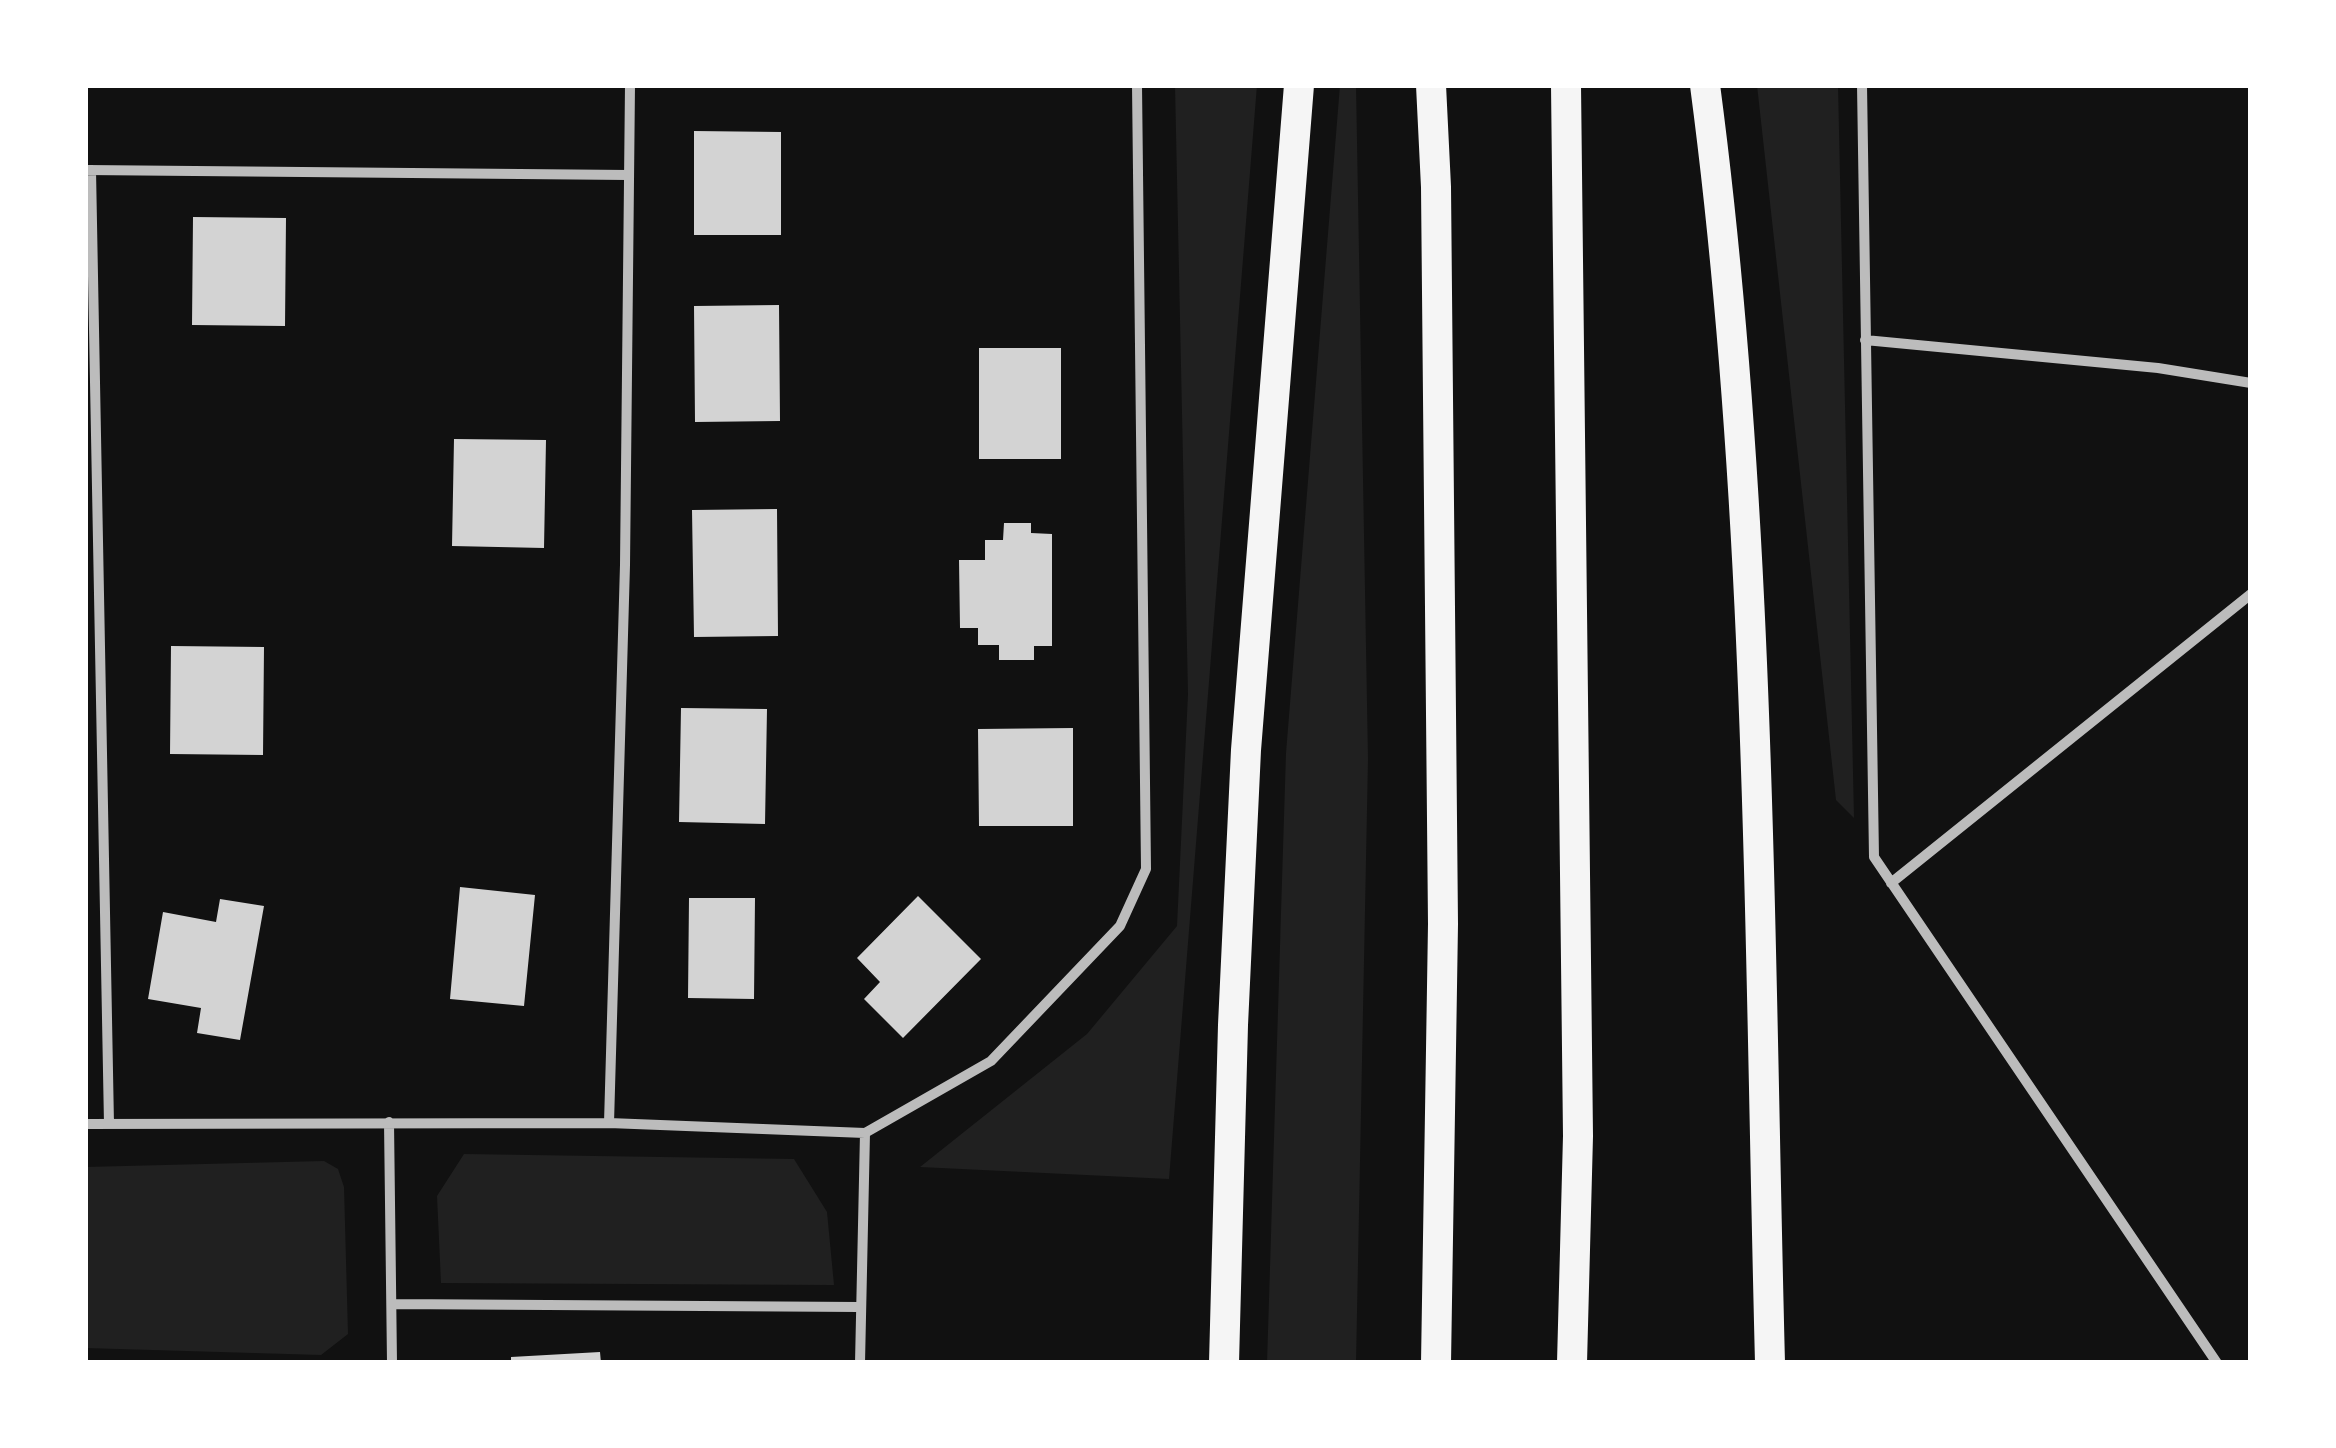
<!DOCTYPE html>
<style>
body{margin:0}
#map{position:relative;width:2336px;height:1448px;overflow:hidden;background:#111;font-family:Inter,sans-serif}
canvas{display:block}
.frame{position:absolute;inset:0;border:88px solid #fff;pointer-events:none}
</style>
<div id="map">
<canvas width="2336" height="1448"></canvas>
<div class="frame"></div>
</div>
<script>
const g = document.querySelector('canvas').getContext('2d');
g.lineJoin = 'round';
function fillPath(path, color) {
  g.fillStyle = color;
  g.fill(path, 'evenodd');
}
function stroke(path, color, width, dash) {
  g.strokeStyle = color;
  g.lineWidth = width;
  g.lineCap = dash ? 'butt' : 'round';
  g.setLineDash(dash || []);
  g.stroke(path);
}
fillPath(new Path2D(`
 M1175,85H1257L1169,1179L920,1167L1087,1034L1177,926L1188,694Z
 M1340,85H1356L1368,759L1356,1363H1267L1286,753Z
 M1757,85H1838L1854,818L1836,800Z
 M464,1154L794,1159L827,1212L834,1285L441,1283L437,1196Z
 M324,1161L338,1169L344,1187L348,1334L321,1355L85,1348V1167Z`), '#202020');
fillPath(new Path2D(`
 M694,131L781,132V235H694Z
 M193,217L286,218L285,326L192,325Z
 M779,305L780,421L695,422L694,306Z
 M979,348H1061V459H979Z
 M454,439L546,440L544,548L452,546Z
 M777,509L778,636L694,637L692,510Z
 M1004,523H1031V533L1052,534V646H1034V660H999V645H978V628H960L959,560H985V540H1003Z
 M171,646L264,647L263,755L170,754Z
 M681,708L767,709L765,824L679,822Z
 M1073,728V826H979L978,729Z
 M460,887L535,895L524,1006L450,999Z
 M918,896L981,959L903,1038L864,999L880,982L857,958Z
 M689,898H755L754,999L688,998Z
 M220,899L264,906L240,1040L197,1033L201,1008L148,999L163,912L216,922Z
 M600,1352L601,1363H511V1357Z`), '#d3d3d3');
stroke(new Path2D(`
 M1862,85L1874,857L2217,1363
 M86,170L628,175
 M91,170L109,1124
 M1865,340L2158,368L2251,383
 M1891,883L2251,594
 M389,1122L392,1363
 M609,1123L625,565L630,85
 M85,1124L609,1123L865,1133L991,1061L1120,926L1146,869L1137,85
 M392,1304L859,1307
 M860,1363L865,1133`), '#bcbcbc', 10);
stroke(new Path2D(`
 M1431,85L1436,187L1443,924L1436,1363
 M1566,85L1578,1136L1572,1363
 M1705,85C1761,508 1759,937 1770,1363
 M1224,1363L1233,1025L1246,750L1299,85`), '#f5f5f5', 30);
</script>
